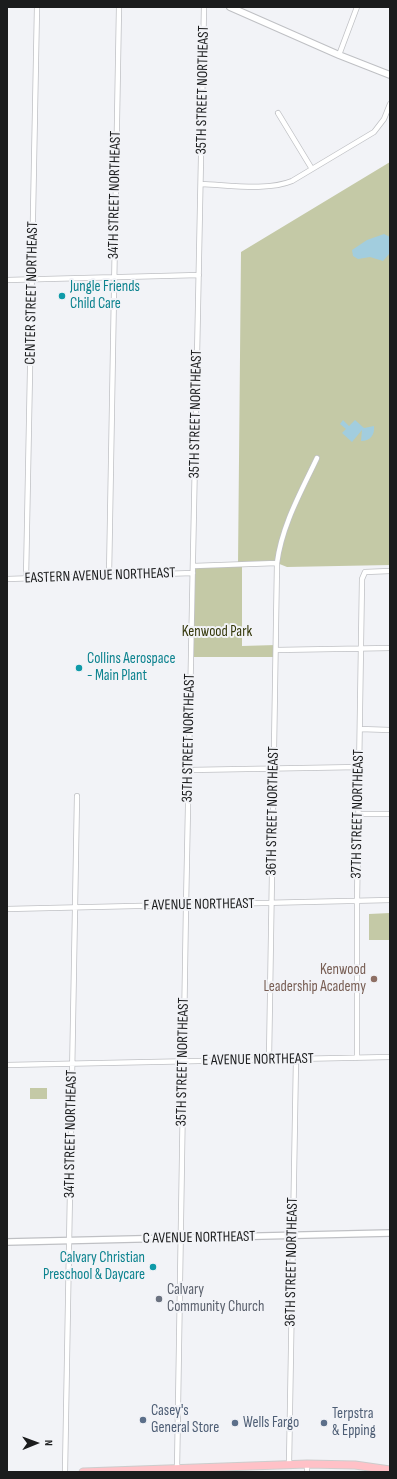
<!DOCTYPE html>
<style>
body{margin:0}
#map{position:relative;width:397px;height:1479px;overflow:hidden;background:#f2f3f7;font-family:"Sofia Sans Condensed",sans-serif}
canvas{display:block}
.frame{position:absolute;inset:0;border:8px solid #1b1c1d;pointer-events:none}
.north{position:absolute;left:16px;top:1423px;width:40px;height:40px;-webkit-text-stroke:3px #f2f3f7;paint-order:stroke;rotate:89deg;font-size:11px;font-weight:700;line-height:16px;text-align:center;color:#1b1c1d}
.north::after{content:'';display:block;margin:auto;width:14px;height:18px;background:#1b1c1d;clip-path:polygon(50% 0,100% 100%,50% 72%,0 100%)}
</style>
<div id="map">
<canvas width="397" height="1479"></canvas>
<div class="frame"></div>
<div class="north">N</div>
</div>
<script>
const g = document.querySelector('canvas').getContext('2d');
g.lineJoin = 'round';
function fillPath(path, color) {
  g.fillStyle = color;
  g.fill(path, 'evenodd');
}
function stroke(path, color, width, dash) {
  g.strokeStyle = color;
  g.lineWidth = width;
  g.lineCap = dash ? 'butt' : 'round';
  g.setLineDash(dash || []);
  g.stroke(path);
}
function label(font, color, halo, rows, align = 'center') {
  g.font = font + ' "Sofia Sans Condensed",sans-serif';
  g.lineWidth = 4;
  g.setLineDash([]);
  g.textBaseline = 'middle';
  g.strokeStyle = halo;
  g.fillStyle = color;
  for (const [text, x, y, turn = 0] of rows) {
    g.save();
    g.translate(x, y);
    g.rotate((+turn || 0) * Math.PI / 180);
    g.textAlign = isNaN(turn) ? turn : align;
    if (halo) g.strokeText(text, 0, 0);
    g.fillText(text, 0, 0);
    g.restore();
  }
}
fillPath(new Path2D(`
 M390,162V565L287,567L277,563L242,564V646L276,645V657H191L193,566L238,564L241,252Z
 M390,913V940H369V914Z
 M30,1088H47V1099H30Z`), '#c4c9a6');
fillPath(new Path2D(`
 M384,234L390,237V253L383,261L370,257L358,259L353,256L352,250L367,240Z
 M343,420L349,426L355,420L364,428L374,426C375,435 370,441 361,441L362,430L352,442L342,433L346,429L340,424Z`), '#a2cdde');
const minor = new Path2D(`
 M339,55L357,7
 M278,113L312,169
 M202,184C229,185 268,191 292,181L374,132L384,119L390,104
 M7,280L199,275
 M193,566L277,563
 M109,576L119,7
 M26,578L37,7
 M7,579L193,573
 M276,650L390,648
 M360,729L390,730
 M189,770L360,767
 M359,814H390
 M7,909L390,900
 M357,1058V902L362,579L365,572L390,571
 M269,1059L277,563C282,525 301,492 317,458
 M7,1065L390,1057
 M307,1464V1472
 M289,1465L296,1059
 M177,1470L186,906L204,7
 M65,1472L77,796`);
const tertiary = new Path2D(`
 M7,1242L390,1233`);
const secondary = new Path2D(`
 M230,7L339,55L390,75`);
const primary = new Path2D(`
 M83,1472L307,1464L355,1465L390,1470`);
stroke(minor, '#bfc0c4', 6);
stroke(tertiary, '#bfc0c4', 8);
stroke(secondary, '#bfc0c4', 8);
stroke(primary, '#cdcdcd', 9);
stroke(minor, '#fff', 4.5);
stroke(tertiary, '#fff', 5.5);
stroke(secondary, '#fff', 6);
stroke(primary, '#ffc1c7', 7);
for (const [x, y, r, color] of [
 [62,296,4,"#0f9aa8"],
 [79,668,4,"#0f9aa8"],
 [374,979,4,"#8d6e63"],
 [153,1267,4,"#0f9aa8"],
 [159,1299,4,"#6b7280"],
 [143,1420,4,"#5c6f8a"],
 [235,1423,4,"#5c6f8a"],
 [324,1423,4,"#5c6f8a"]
]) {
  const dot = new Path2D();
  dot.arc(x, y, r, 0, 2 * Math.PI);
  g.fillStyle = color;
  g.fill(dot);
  stroke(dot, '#f2f3f7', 1.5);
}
label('15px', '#1b1c1d', '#f2f3f7', [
 ["35TH STREET NORTHEAST",203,90,-89],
 ["34TH STREET NORTHEAST",115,195,-89],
 ["CENTER STREET NORTHEAST",32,293,-89],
 ["35TH STREET NORTHEAST",196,414,-89],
 ["EASTERN AVENUE NORTHEAST",100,576,-2],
 ["35TH STREET NORTHEAST",189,738,-89],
 ["36TH STREET NORTHEAST",273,811,-89],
 ["37TH STREET NORTHEAST",358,814,-89],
 ["F AVENUE NORTHEAST",199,905,-1],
 ["E AVENUE NORTHEAST",258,1060,-1],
 ["35TH STREET NORTHEAST",183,1062,-89],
 ["34TH STREET NORTHEAST",71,1134,-89],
 ["C AVENUE NORTHEAST",199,1238,-1],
 ["36TH STREET NORTHEAST",292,1262,-89]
]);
label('15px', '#0d838f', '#f2f3f7', [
 ["Jungle Friends",70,287],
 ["Child Care",70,304],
 ["Collins Aerospace",87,659],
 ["- Main Plant",87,676],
 ["Calvary Christian",145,1258,"right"],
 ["Preschool & Daycare",145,1275,"right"]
], 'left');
label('15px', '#35380b', '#f2f3f7', [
 ["Kenwood Park",217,632]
]);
label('15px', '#785e54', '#f2f3f7', [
 ["Kenwood",366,970],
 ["Leadership Academy",366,987]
], 'right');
label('15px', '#5b616d', '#f2f3f7', [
 ["Calvary",167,1290],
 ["Community Church",167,1307]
], 'left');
label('15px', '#4e5e75', '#f2f3f7', [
 ["Casey's",151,1411],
 ["General Store",151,1428],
 ["Terpstra",332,1414],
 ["& Epping",332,1431],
 ["Wells Fargo",243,1423]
], 'left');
</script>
